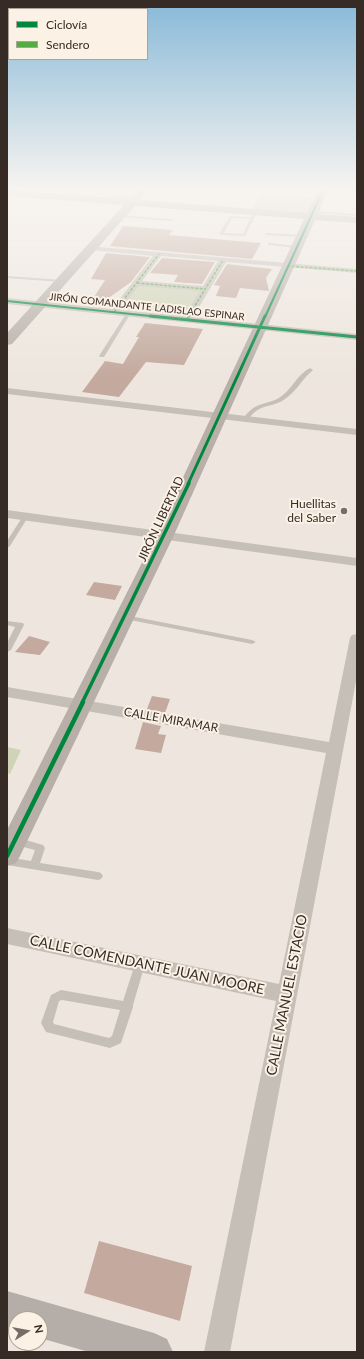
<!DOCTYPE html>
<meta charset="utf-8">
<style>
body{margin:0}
#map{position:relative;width:364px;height:1359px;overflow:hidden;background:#eee6de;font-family:Lato,sans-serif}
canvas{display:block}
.frame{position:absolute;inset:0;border:8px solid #372b26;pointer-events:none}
.legend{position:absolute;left:8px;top:8px;width:140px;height:52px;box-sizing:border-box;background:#fbf1e5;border:1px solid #ada299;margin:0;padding:5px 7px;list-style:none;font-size:12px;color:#372b26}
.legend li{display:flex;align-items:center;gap:8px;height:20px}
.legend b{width:20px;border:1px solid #ada299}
.north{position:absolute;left:8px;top:1311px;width:40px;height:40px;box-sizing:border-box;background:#fbf1e5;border:1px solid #ada299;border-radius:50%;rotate:79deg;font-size:11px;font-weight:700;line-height:16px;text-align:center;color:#372b26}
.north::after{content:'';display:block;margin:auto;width:14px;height:18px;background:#776c66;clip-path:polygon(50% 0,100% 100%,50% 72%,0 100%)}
</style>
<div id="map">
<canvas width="364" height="1359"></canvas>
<div class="frame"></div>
<ul class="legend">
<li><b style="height:5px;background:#00873e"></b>Ciclovía</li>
<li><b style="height:5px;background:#55ab44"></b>Sendero</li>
</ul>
<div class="north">N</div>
</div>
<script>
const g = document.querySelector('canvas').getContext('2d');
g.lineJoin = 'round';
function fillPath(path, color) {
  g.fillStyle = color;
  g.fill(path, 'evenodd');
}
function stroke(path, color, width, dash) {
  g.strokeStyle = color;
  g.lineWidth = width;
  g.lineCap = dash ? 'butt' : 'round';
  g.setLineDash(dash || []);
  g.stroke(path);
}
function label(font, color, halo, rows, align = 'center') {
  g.font = font + ' Lato,sans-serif';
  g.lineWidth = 4;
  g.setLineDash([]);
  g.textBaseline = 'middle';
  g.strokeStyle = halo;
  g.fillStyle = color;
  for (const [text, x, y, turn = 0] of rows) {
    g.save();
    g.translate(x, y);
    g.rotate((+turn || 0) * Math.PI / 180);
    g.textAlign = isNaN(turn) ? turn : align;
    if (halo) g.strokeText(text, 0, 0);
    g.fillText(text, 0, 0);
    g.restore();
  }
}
fillPath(new Path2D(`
 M261,194L315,198L309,214L252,210Z
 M141,283L202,288L186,315L121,309Z
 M7,747L21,750L10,774L7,773Z`), '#cfd3b7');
fillPath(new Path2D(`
 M123,226L173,230L169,235L261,243L252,259L110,246Z
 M106,253L150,257L131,282L97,306L89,305L105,280L91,279Z
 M162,258L215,262L202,284L174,282L178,275L150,273Z
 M227,264L272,269L266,278L269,291L240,288L236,298L216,296L220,286L214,285Z
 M145,323L203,329L184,365L146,362L119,397L82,392L105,361L123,364L139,337H136Z
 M94,582L122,586L115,600L86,595Z
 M29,636L50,642L40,655L15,652Z
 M152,696L170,699L165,713L147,709Z
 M143,722L161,726L158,734L166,735L161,753L135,749Z
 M99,1241L192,1266L180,1321L84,1293Z`), '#c3a99e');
fillPath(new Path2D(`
 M121,188H146L144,189H123L116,191L114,190Z
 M234,188H238V189L235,190Z
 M111,195L136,197L138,198L136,199L110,197Z
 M313,211L357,214V216L312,213Z
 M254,212L257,213L245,236L221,235L219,234L230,216L251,217ZM232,218L250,219L243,234L224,233Z
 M120,215L171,219L173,220L171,221L119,217Z
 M266,233L302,235L304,236L302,237L265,235Z
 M269,243L296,246L298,247L296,248L268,245V243Z
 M7,276L62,280L64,281L62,282L7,278Z
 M127,312L131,313L104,357H100L99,356Z
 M310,368L313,370L312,371C302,379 296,392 285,399C271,409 260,402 248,420H244L243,419C256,399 268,407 283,395C293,387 298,374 310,368Z
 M25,515L28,517L10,546L7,548V541L23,516Z
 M122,615H125L252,640L256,642L252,644L125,619H122L121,617Z
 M7,621L23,623L24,625L11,650L7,652V643L15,627L7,625Z
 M15,837L43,845L45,848L40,863L98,872L101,873L103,876L101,879L98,880L7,865V857L31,861L35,850L12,844L10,841L12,838Z
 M140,959L144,961L145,964L133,1005V1007L121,1043L110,1048L46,1032L41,1023L51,995L61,990L123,1001L135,964L136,961ZM62,1000L120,1010L112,1036L109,1038L54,1024L53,1022L59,1001Z`), '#c6bfb8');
fillPath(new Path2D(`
 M88,246L357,269V273L226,262L193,317L357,334V340L7,304V298L112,309L153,256L91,250L87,248ZM161,256L218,261L203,286L142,281ZM139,286L200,291L184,316L120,310Z
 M7,388L357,429V435L7,394Z
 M7,510L357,558V566L7,518Z
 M357,634V676L230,1352H204L276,1001L7,944V928L279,984L326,753L7,697V687L329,742L350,638L352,635Z`), '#c6bfb8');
fillPath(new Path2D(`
 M140,188H150L140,200L307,213L319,188H329L318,214L357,217V223L315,220L174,535L20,856L16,863L7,866V830L156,535L304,219L135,206L12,344L7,345V333L124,205L7,196V190L129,199Z`), '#b7afa8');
fillPath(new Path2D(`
 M7,1291L154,1333L167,1339L173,1352H89L40,1338V1319H16V1331L7,1329Z`), '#b5ada7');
stroke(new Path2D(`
 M287,266L357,271
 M137,283L205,289
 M114,312L159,254
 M188,317L223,260`), '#55ab44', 1.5, [3, 1.5]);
stroke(new Path2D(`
 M187,319L189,316`), '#55ab44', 2, [4, 2]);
stroke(new Path2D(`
 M7,301L160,317
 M265,317L324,188`), '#00873e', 2);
stroke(new Path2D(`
 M150,316L357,337
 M188,484L265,316`), '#00873e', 3);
stroke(new Path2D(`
 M82,703L189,483`), '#00873e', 3.5);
stroke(new Path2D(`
 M7,856L83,702`), '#00873e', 4.5);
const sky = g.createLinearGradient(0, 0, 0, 378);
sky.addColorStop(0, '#88b9d8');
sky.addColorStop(0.5, '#f7f4f0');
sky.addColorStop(1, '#f7f4f000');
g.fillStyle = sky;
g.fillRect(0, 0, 364, 378);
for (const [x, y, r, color] of [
 [344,511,4,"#776c66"]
]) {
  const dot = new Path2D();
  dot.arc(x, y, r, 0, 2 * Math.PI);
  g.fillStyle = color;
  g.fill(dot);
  stroke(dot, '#fbf1e5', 1.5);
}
label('10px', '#372b26', '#fbf1e5', [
 ["JIRÓN COMANDANTE LADISLAO ESPINAR",147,307,6]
]);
label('12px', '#372b26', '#fbf1e5', [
 ["Huellitas",336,504],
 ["del Saber",336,518]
], 'right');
label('12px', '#372b26', '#fbf1e5', [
 ["JIRÓN LIBERTAD",161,519,-65],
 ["CALLE MIRAMAR",171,720,10]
]);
label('14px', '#372b26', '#fbf1e5', [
 ["CALLE COMENDANTE JUAN MOORE",147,965,12],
 ["CALLE MANUEL ESTACIO",287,995,-79]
]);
</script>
